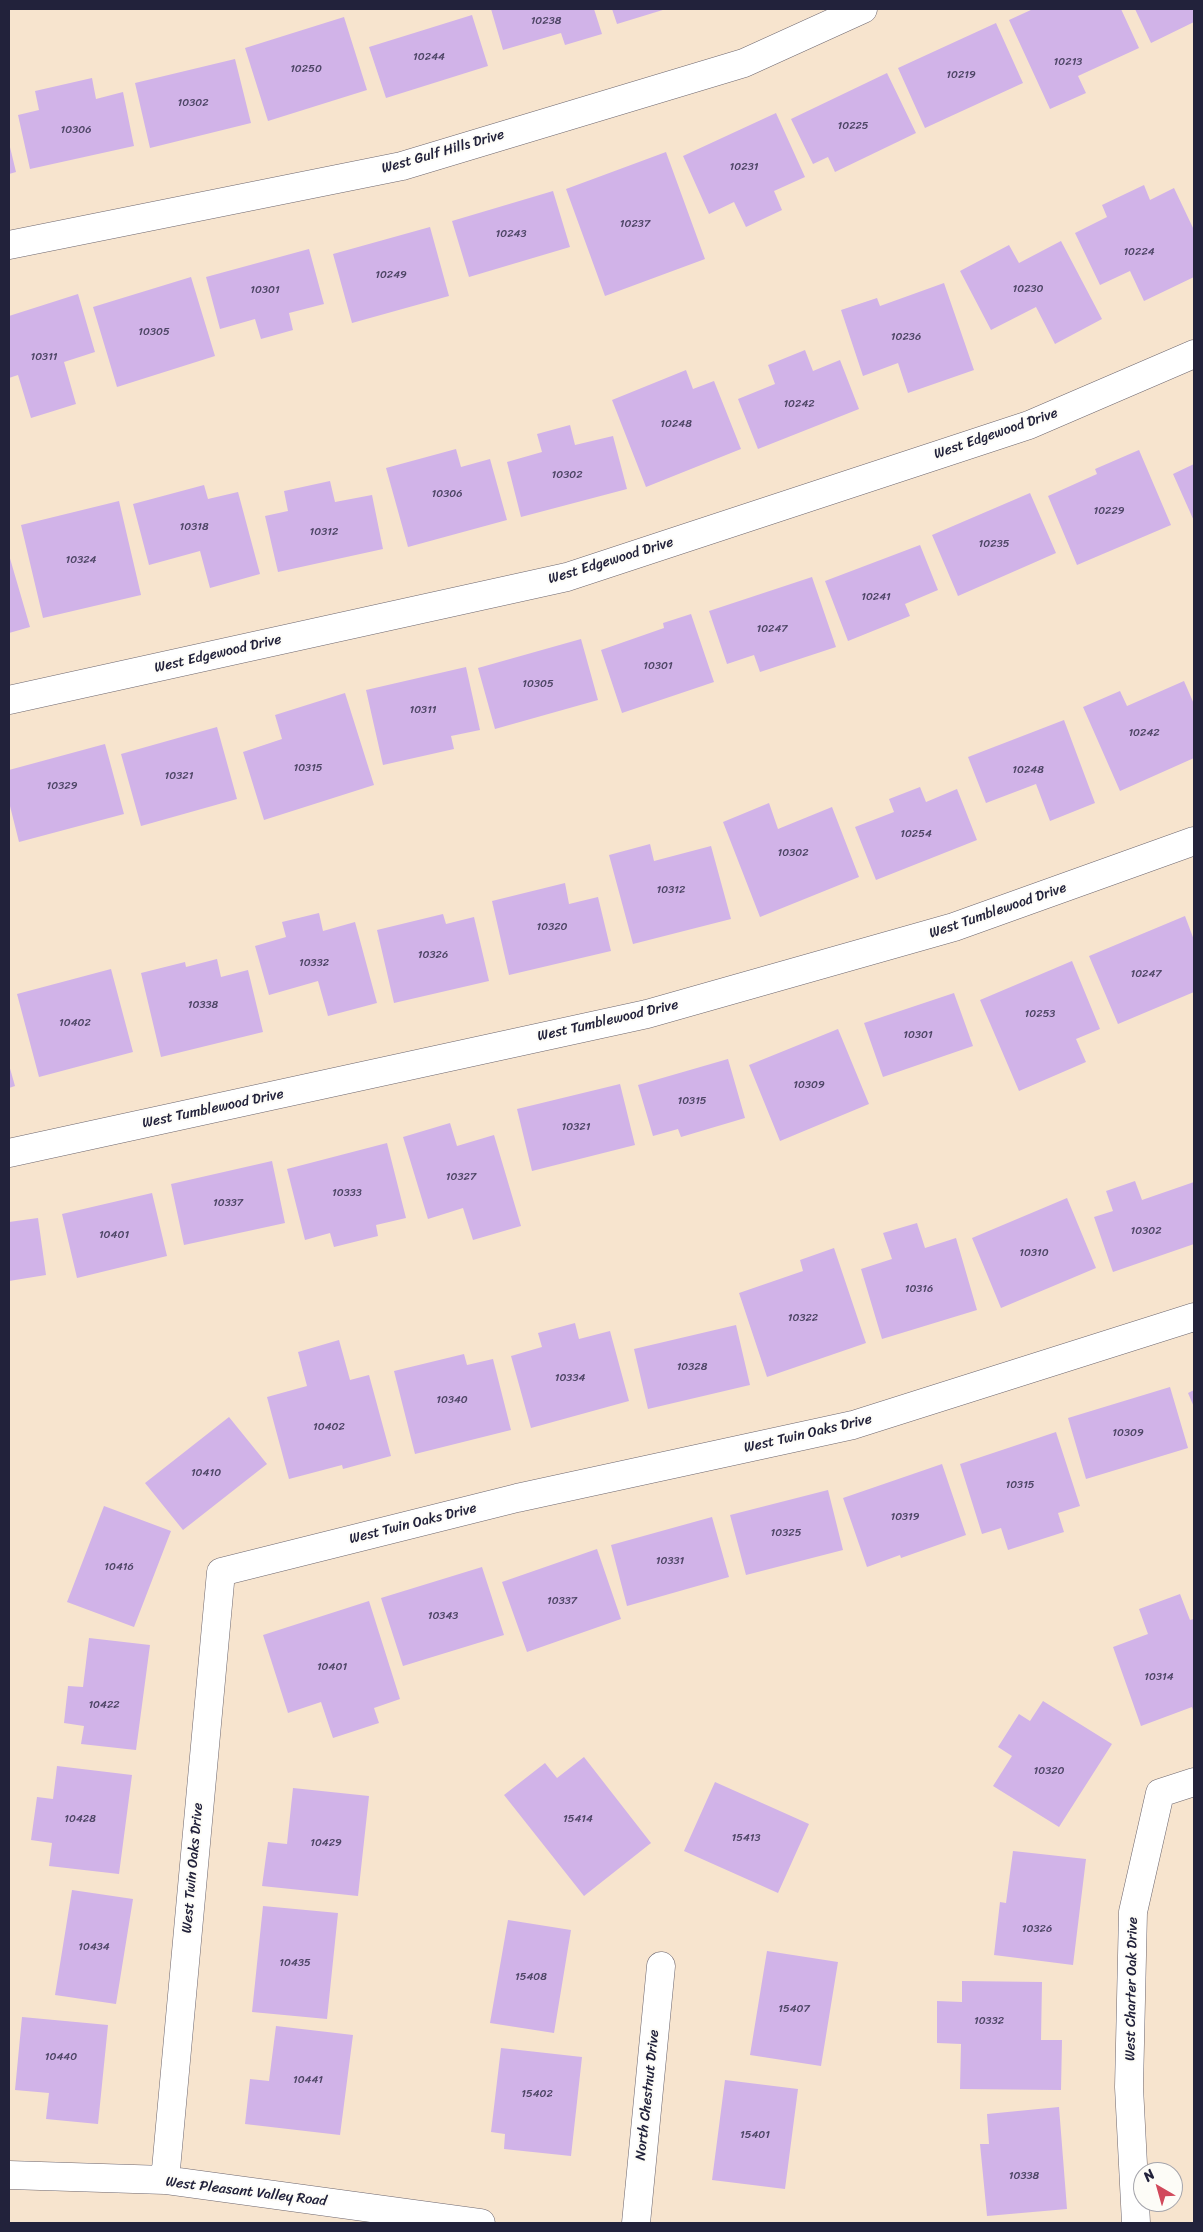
<!DOCTYPE html>
<style>
body{margin:0}
#map{position:relative;width:1203px;height:2232px;overflow:hidden;background:#f7e4ce;font-family:Sriracha,sans-serif}
canvas{display:block}
.frame{position:absolute;inset:0;border:10px solid #22223b;pointer-events:none}
.north{position:absolute;left:1133px;top:2162px;width:50px;height:50px;box-sizing:border-box;background:#fdfcf7;border:1px solid #a5a5ac;border-radius:50%;rotate:322deg;font-size:14px;font-weight:700;line-height:20px;text-align:center;color:#22223b}
.north::after{content:'';display:block;margin:auto;width:18px;height:22px;background:#d1495b;clip-path:polygon(50% 0,100% 100%,50% 72%,0 100%)}
</style>
<div id="map">
<canvas width="1203" height="2232"></canvas>
<div class="frame"></div>
<div class="north">N</div>
</div>
<script>
const g = document.querySelector('canvas').getContext('2d');
g.lineJoin = 'round';
function fillPath(path, color) {
  g.fillStyle = color;
  g.fill(path, 'evenodd');
}
function stroke(path, color, width, dash) {
  g.strokeStyle = color;
  g.lineWidth = width;
  g.lineCap = dash ? 'butt' : 'round';
  g.setLineDash(dash || []);
  g.stroke(path);
}
function label(font, color, halo, rows, align = 'center') {
  g.font = font + ' Sriracha,sans-serif';
  g.lineWidth = 4;
  g.setLineDash([]);
  g.textBaseline = 'middle';
  g.strokeStyle = halo;
  g.fillStyle = color;
  for (const [text, x, y, turn = 0] of rows) {
    g.save();
    g.translate(x, y);
    g.rotate((+turn || 0) * Math.PI / 180);
    g.textAlign = isNaN(turn) ? turn : align;
    if (halo) g.strokeText(text, 0, 0);
    g.fillText(text, 0, 0);
    g.restore();
  }
}
fillPath(new Path2D(`
 M491,9H594L602,34L565,45L561,33L503,50Z
 M612,9H666L617,24Z
 M1033,9H1121L1139,48L1078,76L1086,93L1050,109L1009,20Z
 M1135,9H1194V22L1151,43Z
 M472,15L488,66L386,98L369,47Z
 M344,17L367,90L268,121L245,48Z
 M996,23L1023,83L925,128L898,68Z
 M235,59L251,123L150,148L135,83Z
 M887,73L916,133L835,172L828,157L813,164L791,119Z
 M92,78L96,99L123,92L134,146L30,169L18,115L39,110L35,91Z
 M776,113L805,177L774,191L782,210L746,227L734,202L709,214L683,156Z
 M9,143L16,172L9,174Z
 M666,152L705,259L605,296L566,189Z
 M1144,185L1150,200L1174,188L1194,230V277L1144,301L1130,271L1100,285L1075,233L1107,217L1102,205Z
 M553,191L570,247L469,277L452,221Z
 M430,227L449,296L352,323L333,254Z
 M1061,241L1102,319L1055,344L1036,307L991,330L960,271L1009,245L1019,263Z
 M309,249L324,304L289,313L293,330L261,339L255,319L220,329L206,277Z
 M191,277L215,356L117,387L93,307Z
 M944,283L974,370L908,393L898,363L863,376L841,310L877,298L880,306Z
 M78,294L95,352L64,362L76,404L31,418L18,375L9,378V316Z
 M805,350L813,371L840,360L859,409L758,449L738,399L775,384L768,365Z
 M686,370L693,389L714,381L741,449L646,487L612,400Z
 M570,425L575,445L613,436L627,489L521,517L507,462L542,452L537,434Z
 M456,449L461,467L490,459L507,520L408,547L386,468Z
 M1139,450L1171,525L1077,565L1048,496L1097,474L1095,469Z
 M1194,464V521L1173,474Z
 M330,481L335,502L372,495L383,549L278,572L265,516L288,511L284,491Z
 M204,485L208,499L238,492L260,574L210,588L200,551L149,565L133,504Z
 M1030,493L1056,553L958,596L932,535Z
 M119,501L141,595L43,618L21,525Z
 M920,545L938,590L905,604L910,616L848,641L825,581Z
 M9,555L30,627L9,633Z
 M812,577L836,647L760,672L754,655L727,664L709,611Z
 M691,614L714,682L622,713L601,650L664,628L663,623Z
 M581,639L598,700L495,729L478,668Z
 M466,667L480,730L451,736L454,749L383,765L366,690Z
 M1184,681L1194,704V758L1120,791L1083,707L1120,691L1127,706Z
 M345,693L374,785L264,820L243,752L282,739L275,715Z
 M1064,720L1095,803L1050,821L1036,784L986,803L968,757Z
 M217,727L237,799L141,826L121,754Z
 M105,744L124,814L19,842L9,802V770Z
 M920,787L926,802L957,789L977,840L876,880L855,827L894,812L889,799Z
 M769,803L778,829L832,807L859,877L760,917L723,822Z
 M650,844L654,861L711,846L731,919L633,944L609,855Z
 M565,883L569,904L598,897L611,951L509,975L492,901Z
 M319,913L323,931L355,922L377,1003L328,1016L318,981L269,995L255,946L286,937L282,922Z
 M443,914L446,924L474,917L489,981L394,1003L377,930Z
 M1185,916L1194,940V992L1118,1024L1089,956Z
 M217,959L221,977L248,970L263,1032L161,1057L141,973L185,962L186,967Z
 M1072,961L1100,1029L1076,1039L1086,1062L1019,1091L980,1000Z
 M111,969L133,1052L39,1077L17,994Z
 M954,993L973,1046L883,1077L864,1023Z
 M838,1029L869,1104L780,1141L749,1065Z
 M728,1059L745,1118L681,1137L678,1129L653,1136L638,1085Z
 M9,1065L15,1086L9,1088Z
 M620,1084L635,1145L532,1171L517,1109Z
 M450,1123L457,1146L494,1135L521,1226L473,1240L463,1208L428,1219L403,1137Z
 M387,1143L406,1218L376,1225L378,1236L334,1247L330,1233L305,1240L287,1169Z
 M272,1161L285,1223L184,1245L171,1184Z
 M1135,1181L1142,1200L1194,1182V1244L1113,1272L1094,1217L1113,1211L1106,1191Z
 M152,1193L167,1256L77,1278L62,1214Z
 M1067,1198L1096,1268L1001,1308L972,1238Z
 M38,1218L46,1275L9,1281V1222Z
 M917,1223L925,1248L956,1238L977,1310L882,1339L861,1269L892,1259L883,1233Z
 M834,1248L866,1343L767,1377L739,1293L803,1271L800,1260Z
 M575,1323L579,1339L610,1331L629,1401L531,1428L511,1356L542,1347L538,1333Z
 M736,1325L750,1385L648,1409L634,1349Z
 M339,1340L350,1380L369,1375L391,1456L343,1469L342,1465L289,1479L267,1397L307,1386L298,1352Z
 M464,1354L467,1365L493,1359L511,1430L415,1454L394,1371Z
 M1170,1387L1188,1448L1086,1479L1068,1418Z
 M1194,1390V1407L1188,1393Z
 M229,1417L267,1464L183,1530L145,1483Z
 M1056,1432L1080,1506L1058,1513L1064,1532L1008,1550L1001,1528L982,1534L960,1464Z
 M942,1464L966,1535L901,1558L900,1555L867,1567L843,1498Z
 M828,1490L843,1550L746,1575L730,1515Z
 M104,1506L171,1531L134,1627L67,1602Z
 M712,1517L729,1577L627,1606L611,1545Z
 M597,1549L621,1619L527,1652L502,1582Z
 M482,1567L504,1635L403,1666L381,1598Z
 M1180,1594L1190,1620L1194,1619V1713L1192,1707L1141,1726L1113,1647L1148,1634L1139,1609Z
 M369,1601L400,1699L374,1708L379,1723L333,1738L321,1702L288,1713L263,1635Z
 M89,1638L150,1645L136,1750L81,1744L84,1726L64,1723L68,1686L83,1687Z
 M1043,1701L1112,1744L1059,1827L993,1786L1012,1756L998,1747L1019,1714L1030,1721Z
 M584,1757L651,1843L584,1896L504,1795L545,1763L557,1778Z
 M57,1766L132,1775L119,1874L49,1866L52,1843L31,1840L37,1797L53,1799Z
 M715,1782L809,1824L778,1893L684,1851Z
 M293,1788L369,1796L358,1896L262,1886L268,1842L287,1844Z
 M1013,1851L1086,1859L1073,1965L994,1955L1000,1902L1006,1903Z
 M72,1890L133,1899L116,2004L55,1995Z
 M263,1906L338,1913L327,2019L252,2012Z
 M508,1920L571,1930L554,2033L490,2023Z
 M767,1951L838,1962L821,2066L750,2055Z
 M962,1981L1042,1982L1041,2040H1062L1061,2090L960,2089L961,2044L937,2043V2001L962,2002Z
 M22,2017L108,2025L98,2124L46,2119L49,2093L15,2090Z
 M276,2026L353,2035L340,2135L245,2124L250,2079L269,2081Z
 M501,2048L582,2057L571,2156L504,2149L505,2134L491,2132Z
 M725,2080L798,2089L785,2189L712,2180Z
 M1059,2107L1067,2209L987,2216L980,2144H989L987,2114Z`), '#d1b3e8');
const street = new Path2D(`
 M9,245L402,166L744,63L863,9
 M9,700L567,577L1029,425L1194,354
 M9,1153L647,1014L954,927L1194,841
 M9,2175L165,2180L481,2223
 M165,2180L221,1572L517,1498L853,1425L1194,1317
 M636,2223L661,1966
 M1136,2223L1129,2087L1133,1912L1160,1793L1194,1782`);
stroke(street, '#6d666e', 29);
stroke(street, '#fff', 28);
label('11px', '#4e4666', null, [
 ["10238",546,21],
 ["10244",429,57],
 ["10213",1068,62],
 ["10250",306,69],
 ["10219",961,75],
 ["10302",193,103],
 ["10225",853,126],
 ["10306",76,130],
 ["10231",744,167],
 ["10237",635,224],
 ["10243",511,234],
 ["10224",1139,252],
 ["10249",391,275],
 ["10230",1028,289],
 ["10301",265,290],
 ["10305",154,332],
 ["10236",906,337],
 ["10311",44,357],
 ["10242",799,404],
 ["10248",676,424],
 ["10302",567,475],
 ["10306",447,494],
 ["10229",1109,511],
 ["10318",194,527],
 ["10312",324,532],
 ["10235",994,544],
 ["10324",81,560],
 ["10241",876,597],
 ["10247",772,629],
 ["10301",658,666],
 ["10305",538,684],
 ["10311",423,710],
 ["10242",1144,733],
 ["10315",308,768],
 ["10248",1028,770],
 ["10321",179,776],
 ["10329",62,786],
 ["10254",916,834],
 ["10302",793,853],
 ["10312",671,890],
 ["10320",552,927],
 ["10326",433,955],
 ["10332",314,963],
 ["10247",1146,974],
 ["10338",203,1005],
 ["10253",1040,1014],
 ["10402",75,1023],
 ["10301",918,1035],
 ["10309",809,1085],
 ["10315",692,1101],
 ["10321",576,1127],
 ["10327",461,1177],
 ["10333",347,1193],
 ["10337",228,1203],
 ["10302",1146,1231],
 ["10401",114,1235],
 ["10310",1034,1253],
 ["10316",919,1289],
 ["10322",803,1318],
 ["10328",692,1367],
 ["10334",570,1378],
 ["10340",452,1400],
 ["10402",329,1427],
 ["10309",1128,1433],
 ["10410",206,1473],
 ["10315",1020,1485],
 ["10319",905,1517],
 ["10325",786,1533],
 ["10331",670,1561],
 ["10416",119,1567],
 ["10337",562,1601],
 ["10343",443,1616],
 ["10401",332,1667],
 ["10314",1159,1677],
 ["10422",104,1705],
 ["10320",1049,1771],
 ["10428",80,1819],
 ["15414",578,1819],
 ["15413",746,1838],
 ["10429",326,1843],
 ["10326",1037,1929],
 ["10434",94,1947],
 ["10435",295,1963],
 ["15408",531,1977],
 ["15407",794,2009],
 ["10332",989,2021],
 ["10440",61,2057],
 ["10441",308,2080],
 ["15402",537,2094],
 ["15401",755,2135],
 ["10338",1024,2176]
]);
label('14px', '#22223b', '#fdfcf7', [
 ["West Gulf Hills Drive",443,152,-16],
 ["West Edgewood Drive",996,434,-19],
 ["West Edgewood Drive",611,561,-17],
 ["West Edgewood Drive",218,654,-13],
 ["West Tumblewood Drive",998,911,-19],
 ["West Tumblewood Drive",608,1021,-13],
 ["West Tumblewood Drive",213,1109,-12],
 ["West Twin Oaks Drive",808,1434,-13],
 ["West Twin Oaks Drive",413,1524,-14],
 ["West Twin Oaks Drive",193,1868,-85],
 ["West Charter Oak Drive",1132,1989,-89],
 ["North Chestnut Drive",648,2095,-84],
 ["West Pleasant Valley Road",246,2192,7]
]);
</script>
